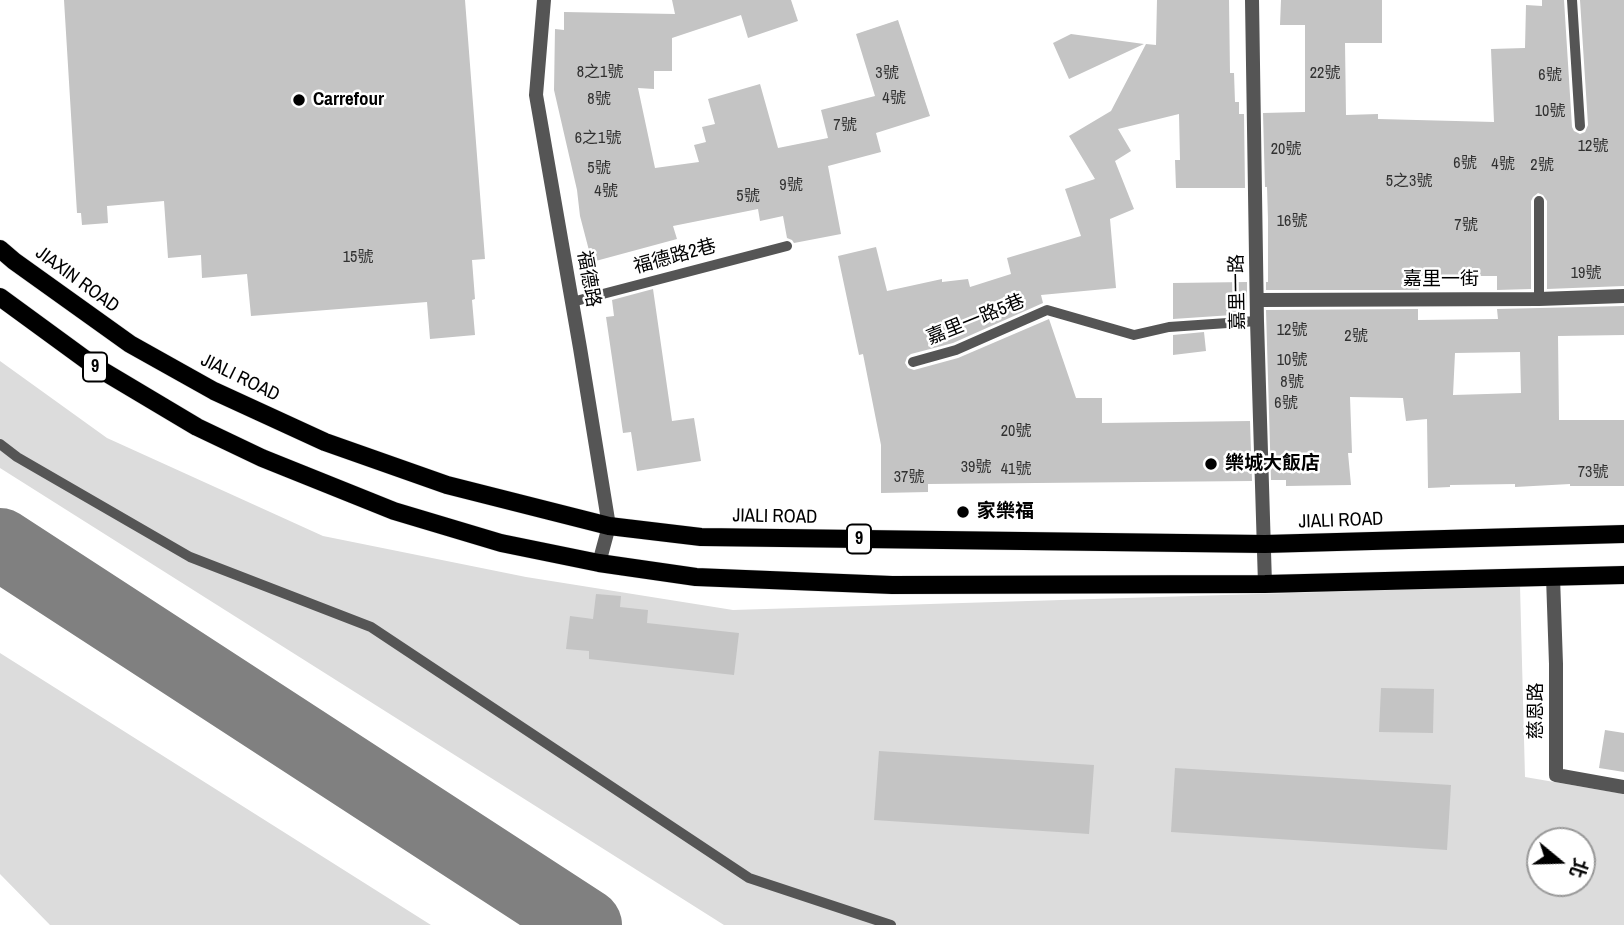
<!DOCTYPE html>
<meta charset="utf-8">
<style>
body{margin:0}
#map{position:relative;width:1624px;height:925px;overflow:hidden;background:#fff;font-family:"Archivo Narrow","Noto Sans TC",sans-serif}
canvas{display:block}
.north{position:absolute;left:1526px;top:827px;width:70px;height:70px;box-sizing:border-box;background:#fff;border:2px solid #999;border-radius:50%;rotate:109deg;font-size:19px;font-weight:700;line-height:28px;text-align:center;color:#000}
.north::after{content:'';display:block;margin:auto;width:24px;height:32px;background:#000;clip-path:polygon(50% 0,100% 100%,50% 72%,0 100%)}
</style>
<div id="map">
<canvas width="1624" height="925"></canvas>
<div class="north">北</div>
</div>
<script>
const g = document.querySelector('canvas').getContext('2d');
g.lineJoin = 'round';
function paint(path, color) { g.fillStyle = color; g.fill(path, 'evenodd'); }
const poly = rows => new Path2D(rows.map(r => 'M' + r).join(''));
function strokePath(path, color, width, dash) { g.strokeStyle = color; g.lineWidth = width; g.lineCap = dash ? 'butt' : 'round'; g.setLineDash(dash || []); g.stroke(path); }
function drawText(font, color, halo, rows, align = 'center') {
  g.font = font + ' "Archivo Narrow","Noto Sans TC",sans-serif'; g.lineWidth = 5; g.setLineDash([]); g.textBaseline = 'middle'; g.strokeStyle = halo; g.fillStyle = color; for (const [text, x, y, turn = 0] of rows) {
    g.save(); g.translate(x, y); g.rotate((+turn || 0) * Math.PI / 180); g.textAlign = isNaN(turn) ? turn : align; if (halo) g.strokeText(text, 0, 0); g.fillText(text, 0, 0); g.restore();
  }
}
paint(poly([
 [0,361,107,438,323,536,526,577,733,610,1520,586,1525,777,1624,794,1624,925,724,925,0,468],
 [1540,841,1582,841,1582,883,1540,883],
 [0,653,431,925,50,925,0,874]
]), '#dcdcdc');
strokePath(poly([
 [0,544,586,925]
]), '#808080', 72);
paint(poly([
 [64,0,465,0,485,259,472,260,475,299,472,300,475,335,430,339,427,302,251,316,247,274,202,278,201,255,168,258,164,201,107,206,108,223,82,225,81,213,77,213],
 [672,0,791,0,798,21,748,38,741,15,672,38,672,71,654,71,654,89,638,88,655,168,699,162,694,145,706,142,702,127,715,124,708,99,760,84,778,148,828,138,821,110,875,96,856,34,898,20,930,116,876,133,881,152,828,166,841,234,794,243,792,240,787,238,783,216,760,221,758,209,673,226,677,239,592,262,580,216,577,190,554,90,555,29,564,30,564,12,675,14],
 [1157,0,1229,0,1230,73,1234,73,1235,102,1239,102,1239,114,1244,114,1245,188,1176,188,1175,160,1180,160,1179,114,1118,129,1131,151,1115,161,1134,209,1110,219,1116,288,1041,295,1043,303,953,343,911,354,907,357,905,363,908,368,914,370,958,358,1049,319,1076,398,1102,398,1102,423,1250,421,1252,481,928,484,928,492,881,493,881,445,863,354,859,355,838,256,876,247,887,291,942,279,942,282,968,279,970,287,1011,274,1007,258,1081,236,1065,189,1095,179,1069,136,1111,111,1146,44,1156,45],
 [1281,0,1382,0,1382,43,1345,43,1346,115,1378,114,1378,119,1494,122,1491,49,1525,48,1526,5,1542,6,1542,0,1564,0,1572,127,1574,131,1580,134,1585,132,1588,125,1580,0,1624,0,1624,286,1547,289,1547,201,1543,195,1538,193,1533,197,1531,201,1531,289,1497,290,1497,276,1419,276,1419,290,1266,290,1266,282,1268,282,1268,219,1267,187,1265,187,1263,113,1305,112,1305,25,1280,25],
 [1071,34,1144,44,1069,79,1053,43],
 [1247,282,1247,314,1173,319,1173,283],
 [653,289,672,421,694,418,701,461,637,471,631,432,623,433,606,317,614,316,612,300],
 [1624,306,1624,335,1558,336,1559,420,1624,420,1624,486,1570,486,1570,484,1515,487,1515,484,1450,485,1450,487,1428,488,1427,419,1406,421,1403,398,1350,397,1352,453,1348,453,1351,485,1286,486,1286,480,1271,480,1266,310,1418,309,1418,320,1498,319,1497,309],
 [1520,352,1521,393,1453,395,1455,353],
 [1204,332,1206,351,1173,355,1173,335],
 [596,594,621,596,620,607,648,610,647,623,739,633,734,675,589,659,589,651,566,649,570,616,593,619],
 [1381,688,1434,689,1433,733,1379,732],
 [1605,730,1624,733,1624,772,1599,768],
 [879,751,1094,765,1089,834,874,820],
 [1175,768,1451,785,1447,850,1171,832]
]), '#c4c4c4');
const primary = poly([
 [0,249,14,261,130,344,214,391,325,442,447,485,609,526,701,537,1265,544,1624,534],
 [0,297,93,365,197,427,262,458,394,511,501,543,599,563,696,577,892,585,1265,584,1624,575]
]);
strokePath(primary, '#dbdbdb', 19);
strokePath(poly([
 [1572,0,1580,126],
 [1539,201,1539,299],
 [572,302,787,246],
 [913,362,956,350,1047,310,1134,335,1169,327,1257,321],
 [0,444,17,457,190,557,371,627,749,878,891,925]
]), '#555', 10);
strokePath(poly([
 [544,0,536,95,580,348,609,526,599,563],
 [1252,0,1257,321,1265,584],
 [1258,300,1539,299,1624,296],
 [1553,577,1556,664,1556,775,1624,787]
]), '#555', 14);
strokePath(primary, '#000', 18);
for (const [x, y, r, color] of [
 [299,100,7,"#000"],
 [1211,464,7,"#000"],
 [963,512,7,"#000"]
]) { const dot = new Path2D(); dot.arc(x, y, r, 0, 2 * Math.PI); g.fillStyle = color; g.fill(dot); strokePath(dot, '#fff', 2.5); }
drawText('16px', '#313131', null, [
 ["8之1號",600,73],
 ["3號",887,74],
 ["22號",1325,74],
 ["6號",1550,76],
 ["4號",894,99],
 ["8號",599,100],
 ["10號",1550,112],
 ["7號",845,126],
 ["6之1號",598,139],
 ["12號",1593,147],
 ["20號",1286,150],
 ["6號",1465,164],
 ["4號",1503,165],
 ["2號",1542,166],
 ["5號",599,169],
 ["5之3號",1409,182],
 ["9號",791,186],
 ["4號",606,192],
 ["5號",748,197],
 ["16號",1292,222],
 ["7號",1466,226],
 ["15號",358,258],
 ["19號",1586,274],
 ["12號",1292,331],
 ["2號",1356,337],
 ["10號",1292,361],
 ["8號",1292,383],
 ["6號",1286,404],
 ["20號",1016,432],
 ["39號",976,468],
 ["41號",1016,470],
 ["73號",1593,473],
 ["37號",909,478]
]);
for (const [x, y, w] of [
 [95,367,24],
 [859,539,24]
]) { const box = new Path2D(); box.roundRect(x - w / 2, y - 14.5, w, 29, 5); g.fillStyle = '#fff'; g.fill(box); strokePath(box, '#000', 2); }
drawText('bold 18px', '#000', null, [
 ["9",95,367],
 ["9",859,539]
]);
drawText('bold 19px', '#000', '#fff', [
 ["Carrefour",313,100],
 ["樂城大飯店",1225,464],
 ["家樂福",977,512]
], 'left');
drawText('19px', '#000', '#fff', [
 ["福德路2巷",675,257,-15],
 ["福德路",588,279,80],
 ["JIAXIN ROAD",77,280,36],
 ["嘉里一街",1441,280],
 ["嘉里一路",1238,292,-91],
 ["嘉里一路5巷",976,320,-22],
 ["JIALI ROAD",240,378,26],
 ["JIALI ROAD",775,517,1],
 ["JIALI ROAD",1341,521,-2],
 ["慈恩路",1537,711,-90]
]);
</script>
